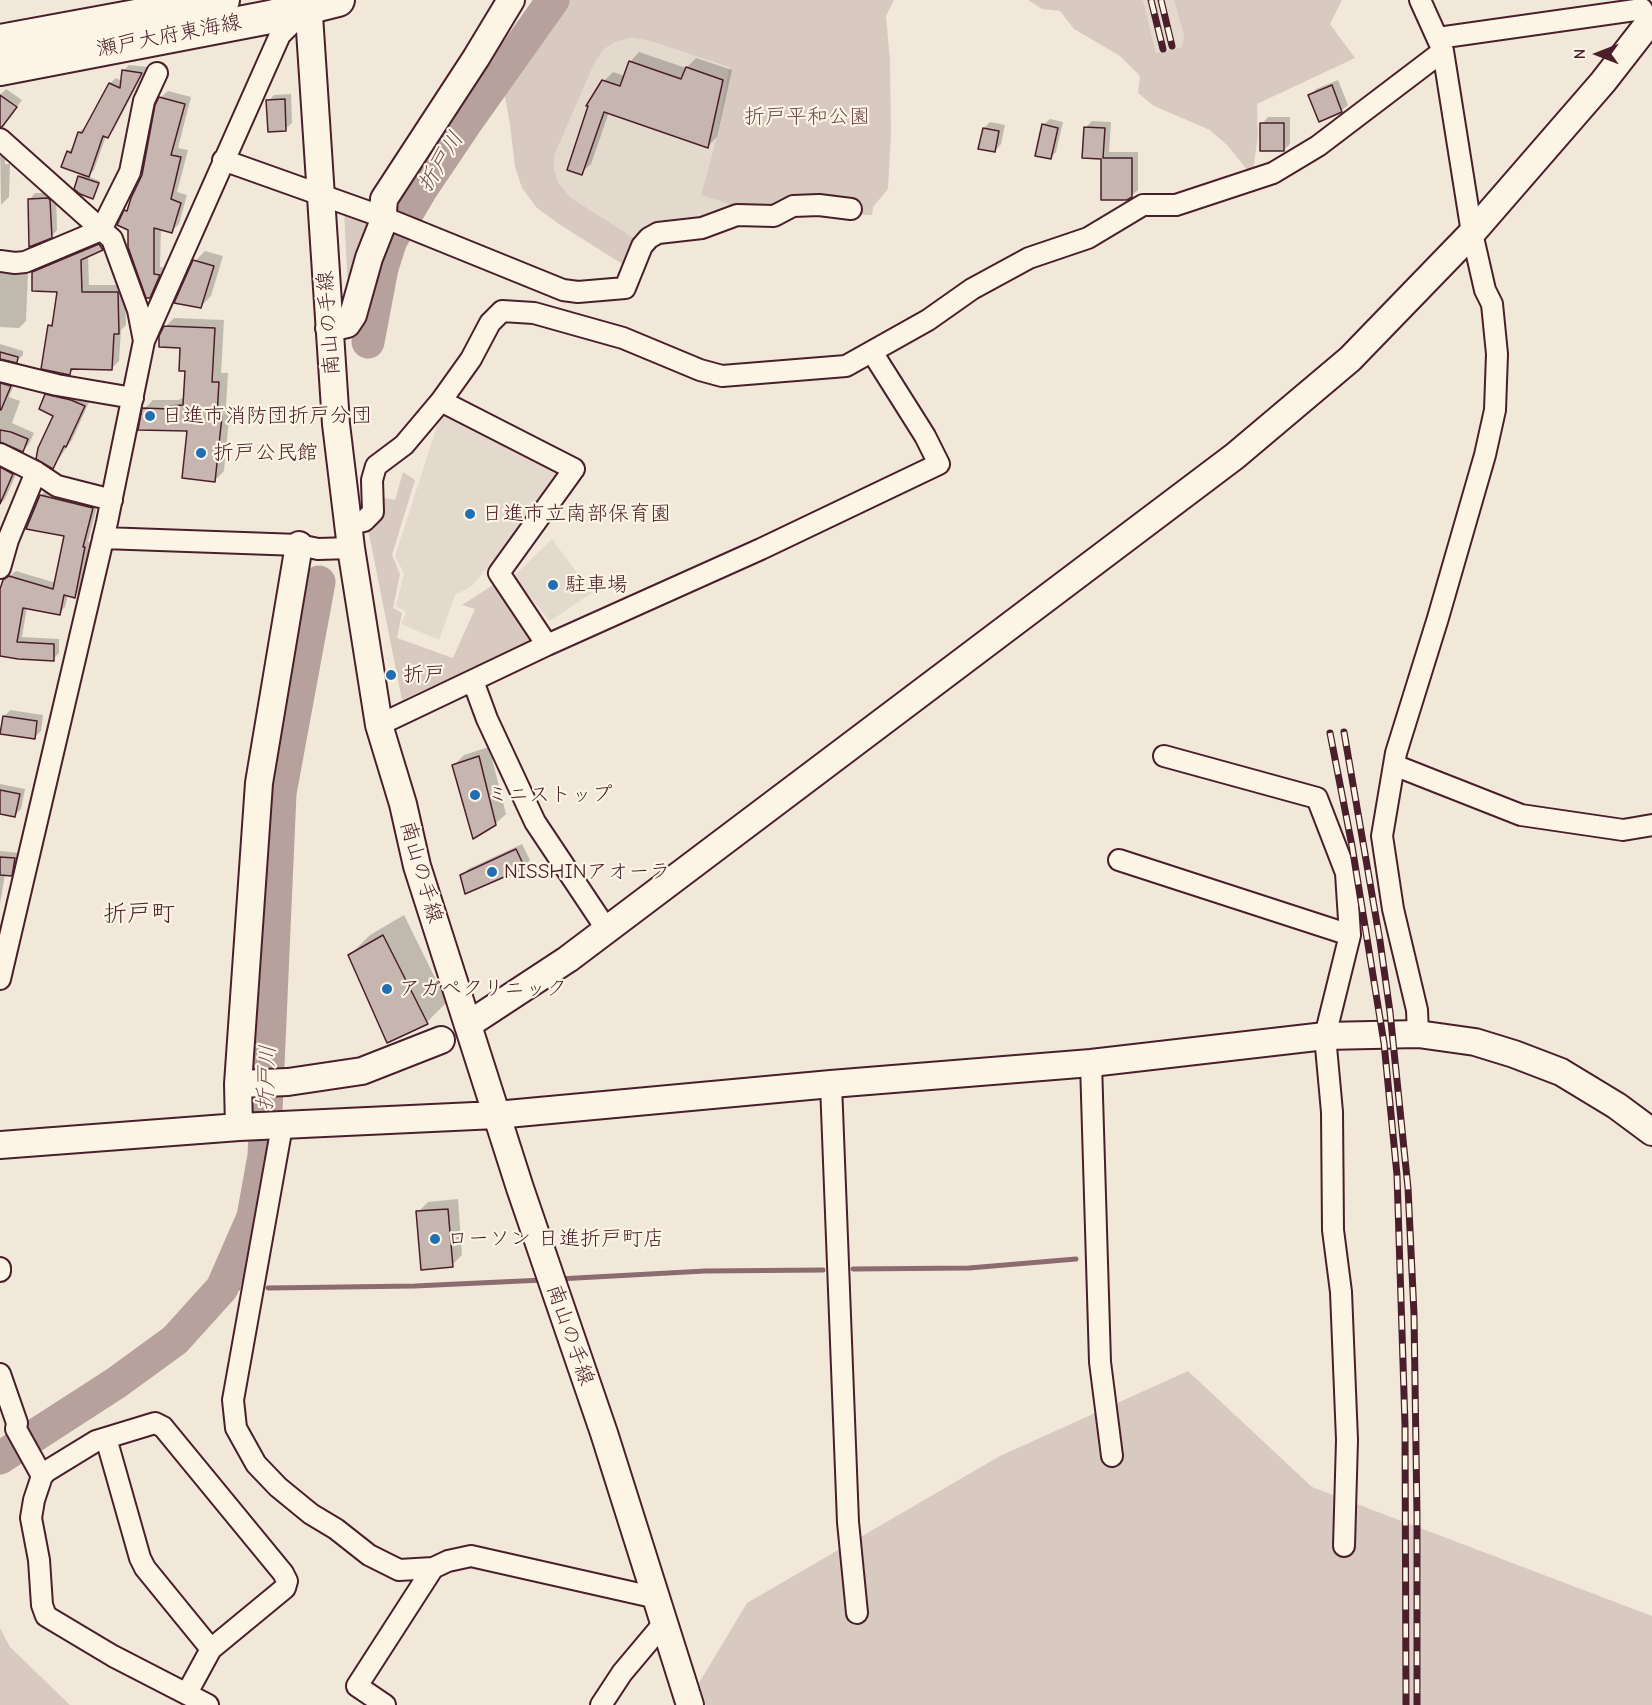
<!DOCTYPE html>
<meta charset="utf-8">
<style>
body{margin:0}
#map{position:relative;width:1652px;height:1705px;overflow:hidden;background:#f1e8da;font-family:"Comic Neue",sans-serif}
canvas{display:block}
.north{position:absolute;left:1568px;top:24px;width:60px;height:60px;-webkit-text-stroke:4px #fcf5e5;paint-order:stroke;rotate:270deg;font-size:16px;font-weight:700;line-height:24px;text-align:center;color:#4a1f2b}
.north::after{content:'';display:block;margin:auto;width:21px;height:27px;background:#4a1f2b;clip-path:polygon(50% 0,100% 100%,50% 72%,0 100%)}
</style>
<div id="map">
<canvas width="1652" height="1705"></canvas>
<div class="north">N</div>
</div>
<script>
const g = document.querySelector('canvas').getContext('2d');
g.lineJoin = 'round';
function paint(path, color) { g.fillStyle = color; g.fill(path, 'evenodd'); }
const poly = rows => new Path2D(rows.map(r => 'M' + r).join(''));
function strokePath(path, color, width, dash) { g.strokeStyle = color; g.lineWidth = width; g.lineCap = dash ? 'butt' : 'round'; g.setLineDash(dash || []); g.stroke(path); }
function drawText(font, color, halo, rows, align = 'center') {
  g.font = font + ' "Comic Neue","Klee One",sans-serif'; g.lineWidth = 4.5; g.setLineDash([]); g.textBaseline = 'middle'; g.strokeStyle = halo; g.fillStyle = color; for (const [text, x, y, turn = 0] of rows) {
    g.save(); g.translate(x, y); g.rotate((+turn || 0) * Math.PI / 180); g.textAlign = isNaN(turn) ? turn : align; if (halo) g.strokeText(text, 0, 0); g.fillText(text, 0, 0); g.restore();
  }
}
paint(poly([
 [1143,0,1174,0,1184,36,1182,47,1156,53],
 [630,38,647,40,729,67,716,140,701,195,730,204,728,209,637,240,570,197,558,182,554,170,554,156,594,64,604,49,616,42],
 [441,414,565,474,472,586,455,595,439,640,401,624,406,612,396,606,404,573,395,556],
 [552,539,592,593,550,621,513,577]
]), '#e4d9cd');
paint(poly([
 [561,0,894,0,886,16,890,60,891,135,888,189,873,207,872,215,728,209,729,204,701,195,716,140,729,67,647,40,630,38,616,42,604,49,594,64,554,156,554,170,558,182,570,197,637,240,627,267,559,224,537,208,522,188,515,167,510,124,504,92,498,87],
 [1028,0,1143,0,1156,53,1182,47,1184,36,1174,0,1342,0,1330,24,1355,58,1257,104,1258,136,1252,176,1228,146,1210,130,1154,106,1138,93,1140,76,1120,56,1074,29,1060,11,1042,9],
 [516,24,524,30,507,54,499,48],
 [486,71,493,75,476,98,470,94],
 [344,210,378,221,349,310],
 [403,472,415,480,392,555,400,574,393,608,402,613,397,638,453,658,475,609,462,605,493,585,507,595,532,640,402,700,368,529,380,497,395,500],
 [1188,1371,1312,1487,1652,1616,1652,1705,706,1705,699,1683,747,1603,1000,1456],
 [0,1628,10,1647,70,1705,0,1705]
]), '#d8cac0');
paint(poly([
 [639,52,686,68,696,58,732,70,717,137,707,147,609,112,591,164,581,173,604,81,613,72,625,76,630,62],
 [129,65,147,67,113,131,106,136,94,170,87,176,100,181,93,197,79,177,83,173,68,152,74,146,79,132,85,127,87,127,110,83,116,78,122,81,123,71],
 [1338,80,1348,105,1341,111,1310,95,1316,89],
 [6,89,22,100,8,119,0,126,0,95],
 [168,91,191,97,178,148,188,150,177,192,187,195,179,224,171,231,161,228,160,267,166,268,157,289,149,297,126,211,130,207,143,175,160,98],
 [291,94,292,123,285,129,268,101,274,95],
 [1268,117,1290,117,1290,144,1284,150,1262,124],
 [1050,119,1063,122,1056,152,1050,158,1043,125],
 [1092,121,1111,122,1109,152,1138,152,1138,190,1131,196,1103,199,1103,157,1086,127],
 [990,122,1005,125,1001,144,995,151,984,128],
 [0,142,5,146,5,164,10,164,9,197,1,205],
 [35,193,56,193,57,230,51,237,29,200],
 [107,237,110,242,103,249,88,255,89,285,125,285,126,325,121,330,119,361,111,369,76,367,70,373,49,326,54,321,59,290,34,273,42,265],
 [205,251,223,256,211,296,201,306,195,261],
 [0,264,3,265,0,273,28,273,26,321,19,328,0,327],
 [174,318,224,320,221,373,228,373,226,407,230,407,224,471,215,480,189,430,144,409,153,400,178,400,185,397,186,370,182,347,165,327],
 [0,344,23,351,23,355,17,361,0,359],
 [0,375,16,380,9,397,20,401,12,423,34,433,29,444,23,450,0,442],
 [53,389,90,400,72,440,53,467,55,415,47,395],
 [0,458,19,468,5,499,0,504],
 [47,490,98,502,88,542,90,542,80,591,74,596,68,595,65,607,59,613,27,607,22,637,59,639,59,653,53,659,0,654,0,594,4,580,16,571,56,583,66,535,41,495],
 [10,710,43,715,41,731,34,738,4,717],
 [489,747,506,814,495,824,454,765,464,755],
 [0,784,25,789,21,809,15,815,0,812],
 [522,844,530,860,524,867,462,876,468,869],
 [0,851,20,853,17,868,11,874,5,874,0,904],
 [404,915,447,1002,427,1022,350,955,370,935],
 [458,1199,462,1255,452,1265,418,1212,428,1202]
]), '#0003');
strokePath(poly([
 [853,1269,969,1268,1076,1259],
 [558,1279,705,1271,823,1270],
 [222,1288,238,1288],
 [268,1288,415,1286,543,1280]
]), '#8b6d6f', 5);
strokePath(poly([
 [368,342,382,268,391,240,422,188,465,124,553,0],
 [0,1458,116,1383,175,1340,222,1288,253,1217,264,1156,280,793,319,582]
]), '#b6a19c', 33);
const building = poly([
 [629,61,681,79,686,67,723,80,708,148,604,112,582,175,567,170,588,106,586,106,602,80,620,86,629,61],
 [122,70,142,73,108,138,103,136,89,177,61,167,67,151,71,153,78,132,82,133,109,83,120,88,122,70],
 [1332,85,1342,112,1319,122,1308,95,1332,85],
 [0,95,17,107,2,127,0,127,0,95],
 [159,97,185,104,171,155,181,157,171,199,181,203,172,233,154,228,154,274,160,275,150,298,146,298,128,247,128,230,117,225,124,210,127,211,131,198,142,175,155,105,159,97],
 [285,99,286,131,268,132,266,100,285,99],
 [1260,123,1284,123,1284,151,1260,151,1260,123],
 [1042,124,1058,128,1051,159,1035,156,1042,124],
 [1084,127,1105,128,1103,158,1132,158,1132,197,1127,200,1101,200,1101,159,1082,158,1084,127],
 [983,128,999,131,995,152,978,149,983,128],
 [78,176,99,183,93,199,80,194,74,189,78,176],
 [48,198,50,200,52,238,29,247,28,199,48,198],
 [99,244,103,250,81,260,82,292,118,292,119,334,114,334,112,370,71,369,70,375,41,369,48,325,52,326,57,292,32,291,32,272,99,244],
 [193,260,214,266,201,308,174,303,193,260],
 [164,326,215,328,212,382,219,382,217,416,222,416,215,482,182,478,187,431,138,430,142,408,170,409,170,406,183,405,185,371,179,371,180,348,159,347,159,336,164,326],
 [0,352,18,357,17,363,0,359,0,352],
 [0,383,11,386,1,410,0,410,0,383],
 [45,394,71,400,85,406,66,447,64,446,53,469,36,459,38,448,53,416,39,409,45,394],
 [0,430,11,432,28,439,23,452,0,442,0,430],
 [0,467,13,474,0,504,0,467],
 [40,495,93,508,83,547,85,547,75,598,64,595,60,615,23,608,17,642,54,644,54,661,18,659,0,656,0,589,3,580,9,576,53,589,64,536,26,529,40,495],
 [3,716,37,721,35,739,0,734,3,716],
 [479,756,496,825,473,839,452,765,479,756],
 [0,790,20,794,15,817,0,814,0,790],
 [516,849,525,868,465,894,460,875,516,849],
 [0,857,15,858,12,876,0,875,0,857],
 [383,935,428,1024,387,1043,348,955,383,935],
 [448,1209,453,1267,421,1270,416,1211,448,1209]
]);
paint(building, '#c7b6af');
strokePath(building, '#4a1f2b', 1.5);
const minor = poly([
 [1438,38,1642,9,1648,24],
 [0,139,112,239,138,310,144,341],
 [223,160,383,217,563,290,578,292,625,288,642,246,649,238,658,233,702,228,737,215,774,216,793,206,819,205,851,209],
 [0,261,15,263,25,262,101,230,130,172,144,101,157,73],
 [0,371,57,385,133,398],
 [441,401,574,469,499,573,547,645],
 [0,454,36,472,57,486,112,500],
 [349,524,364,521,373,512,372,480,376,466,404,445,441,401,471,359,490,323,502,311,534,313,623,338,700,370,722,376,846,366,928,320,972,289,1029,258,1088,238,1143,205,1176,205,1273,173,1318,146,1443,51],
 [103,538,299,545,318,549,351,548],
 [0,568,8,540,36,472],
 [473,681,487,719,535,822,607,930],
 [379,725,547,645,761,549,939,464,925,436,872,352],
 [1164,756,1317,798,1346,873,1350,935,1325,1036,1332,1112,1333,1230,1341,1292,1347,1440,1344,1546],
 [1394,765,1521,815,1623,830,1652,825],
 [1119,860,1350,935],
 [0,979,107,522,144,341,280,35,304,11],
 [1418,1034,1417,1010,1393,909,1382,836,1396,753,1438,618,1485,455,1495,410,1497,354,1492,304,1485,290,1472,233,1443,51,1420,0],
 [1091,1063,1100,1362,1112,1456],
 [831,1084,848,1522,857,1613],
 [282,1126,233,1400,236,1428,256,1464,278,1487,311,1514,336,1529,369,1555,399,1570,433,1568,448,1561,471,1556,657,1598],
 [0,1268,0,1271],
 [0,1374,17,1423,16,1429,42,1476,34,1500,31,1518,39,1560,42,1605,46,1616,113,1656,208,1705],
 [106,1438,140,1558,145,1568,211,1649],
 [42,1476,47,1471,96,1441,155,1423,163,1427,283,1573,287,1581,285,1588,211,1649,187,1693],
 [385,1705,357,1686,433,1568],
 [601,1705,622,1673,664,1623]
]);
const tertiary = poly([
 [308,0,336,424,351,548,379,725,403,804,417,866,520,1188,604,1433,690,1705],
 [329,328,347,324,353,315,369,258,382,225,384,199,476,58,511,0],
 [469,1024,568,959,1235,456,1350,359,1472,233,1603,82,1652,19],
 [238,1084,288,1082,362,1071,441,1040],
 [239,1127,238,1084,259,783,299,545],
 [0,1145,239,1127,496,1115,831,1084,1091,1063,1325,1036,1418,1034,1475,1042,1514,1054,1561,1072,1617,1106,1652,1132]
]);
const primary = poly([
 [0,41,223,0],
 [0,69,270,17,338,0]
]);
strokePath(minor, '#4a1f2b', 24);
strokePath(tertiary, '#4a1f2b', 30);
strokePath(primary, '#4a1f2b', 36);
strokePath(minor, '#fcf5e5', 20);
strokePath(tertiary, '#fcf5e5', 26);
strokePath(primary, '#fcf5e5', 32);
const rail = poly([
 [1151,0,1163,49],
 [1161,0,1172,46],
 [1344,732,1380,941,1390,1012,1408,1188,1414,1314,1417,1516,1417,1705],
 [1330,733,1352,846,1384,1043,1397,1175,1405,1425,1406,1705]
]);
strokePath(rail, '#4a1f2b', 7);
strokePath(rail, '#fcf5e5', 4.5, [14]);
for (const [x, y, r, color] of [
 [150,416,6,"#1f6fb2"],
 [201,453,6,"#1f6fb2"],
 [470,514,6,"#1f6fb2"],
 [553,585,6,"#1f6fb2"],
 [391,675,6,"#1f6fb2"],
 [475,795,6,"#1f6fb2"],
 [492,872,6,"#1f6fb2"],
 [387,989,6,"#1f6fb2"],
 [435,1239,6,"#1f6fb2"]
]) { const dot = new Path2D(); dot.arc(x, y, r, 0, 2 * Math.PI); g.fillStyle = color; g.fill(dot); strokePath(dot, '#fcf5e5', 2); }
drawText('21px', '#4a1f2b', '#fcf5e5', [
 ["瀬戸大府東海線",169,36,-11],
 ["南山の手線",329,323,-94],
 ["南山の手線",421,872,74],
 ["南山の手線",570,1335,71]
]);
drawText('21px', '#6e4a50', '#fcf5e5', [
 ["折戸平和公園",807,117]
]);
drawText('21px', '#4a1f2b', '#fcf5e5', [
 ["日進市消防団折戸分団",162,416],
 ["折戸公民館",213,453],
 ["日進市立南部保育園",482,514],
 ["駐車場",565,585],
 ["折戸",403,675],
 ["ミニストップ",487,795],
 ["NISSHINアオーラ",504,872],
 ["アガぺクリニック",399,989],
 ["ローソン 日進折戸町店",447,1239]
], 'left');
drawText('italic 22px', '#704c53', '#fcf5e5', [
 ["折戸川",441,162,-58],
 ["折戸川",267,1078,-87]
]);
drawText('24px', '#4a1f2b', '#fcf5e5', [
 ["折戸町",139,914]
]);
</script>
